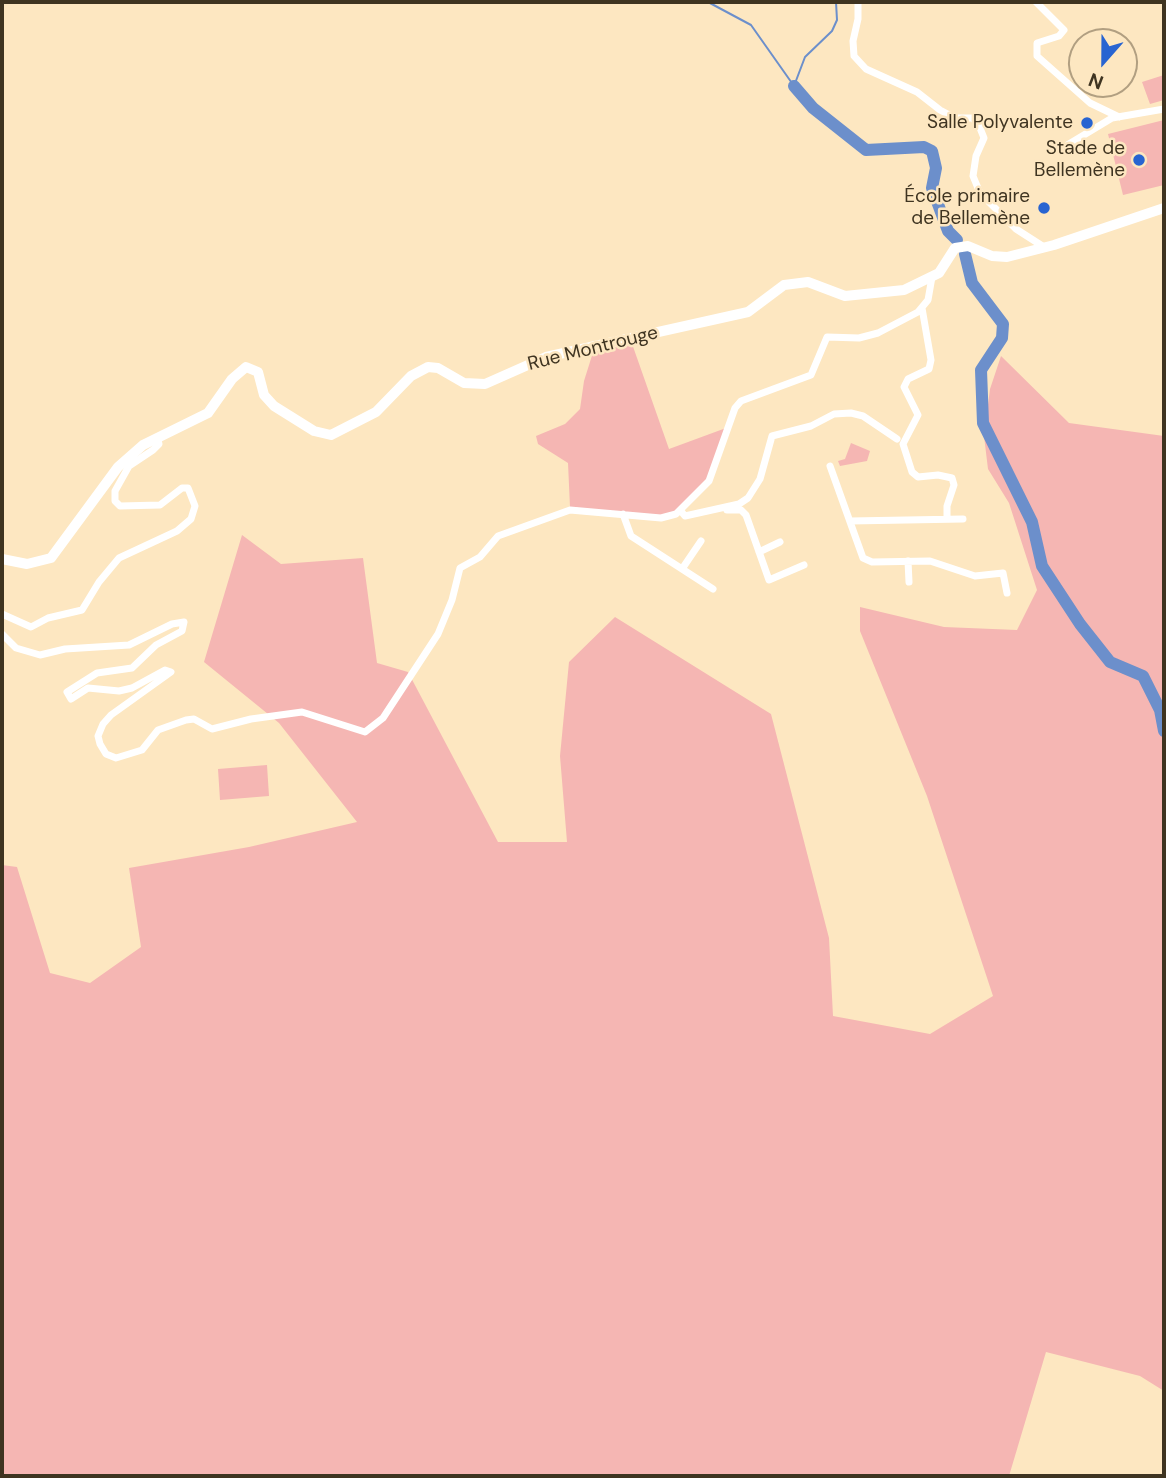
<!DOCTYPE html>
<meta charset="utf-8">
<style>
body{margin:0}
#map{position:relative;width:1166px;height:1478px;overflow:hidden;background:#fde7c1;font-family:"DM Sans",sans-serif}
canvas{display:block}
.frame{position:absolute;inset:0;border:4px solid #3f3421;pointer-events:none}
.north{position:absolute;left:1068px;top:28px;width:70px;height:70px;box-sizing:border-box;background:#fde7c1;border:2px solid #b19f81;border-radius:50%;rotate:201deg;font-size:19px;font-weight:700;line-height:28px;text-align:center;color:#3f3421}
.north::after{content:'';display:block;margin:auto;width:24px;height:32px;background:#2864d1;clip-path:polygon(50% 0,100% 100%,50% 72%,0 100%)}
</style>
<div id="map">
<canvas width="1166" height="1478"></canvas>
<div class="frame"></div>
<div class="north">N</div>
</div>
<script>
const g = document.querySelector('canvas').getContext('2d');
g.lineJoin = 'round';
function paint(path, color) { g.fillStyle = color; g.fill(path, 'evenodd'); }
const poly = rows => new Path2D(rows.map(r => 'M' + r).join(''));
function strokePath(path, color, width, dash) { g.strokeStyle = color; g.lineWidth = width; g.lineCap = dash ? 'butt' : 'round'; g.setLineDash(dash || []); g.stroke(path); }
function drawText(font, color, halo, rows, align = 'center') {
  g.font = font + ' "DM Sans",sans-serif'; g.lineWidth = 5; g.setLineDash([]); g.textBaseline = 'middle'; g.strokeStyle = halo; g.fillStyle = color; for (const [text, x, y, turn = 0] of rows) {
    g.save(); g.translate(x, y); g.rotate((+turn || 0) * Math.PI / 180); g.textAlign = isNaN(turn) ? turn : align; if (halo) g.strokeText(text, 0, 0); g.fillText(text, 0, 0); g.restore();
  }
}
paint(poly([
 [1164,75,1164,100,1150,104,1142,82],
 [1164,120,1164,185,1123,195,1108,134],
 [630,338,669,449,726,428,716,469,670,517,570,507,568,463,538,444,536,436,565,424,580,409,584,381,595,346],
 [1001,356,1069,423,1164,436,1164,1391,1140,1376,1046,1352,1009,1476,2,1476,2,865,17,867,50,973,90,983,141,947,129,868,249,847,357,822,279,723,204,662,242,535,281,564,363,558,377,663,408,672,498,842,567,842,560,756,569,662,615,617,771,714,829,938,833,1016,930,1034,993,996,927,796,860,631,860,607,944,627,1017,630,1037,590,1009,503,988,469,984,436,990,389],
 [851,443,870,451,867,461,840,466,838,461,845,459],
 [267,765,269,796,220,800,218,769]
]), '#f5b6b3');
strokePath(poly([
 [708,2,751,25,794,86],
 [794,86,805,57,832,31,837,20,836,2]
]), '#6c8fcb', 2);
strokePath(poly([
 [794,86,813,108,866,150,924,147,932,151,936,168,932,188,948,231,957,240],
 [965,254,972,283,1003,324,1002,338,981,370,983,423,1032,522,1042,566,1080,624,1110,662,1143,676,1160,710,1164,731]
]), '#6c8fcb', 12);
strokePath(poly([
 [858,2,858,19,853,41,854,56,866,69,917,92,940,110,955,118,972,118,978,123,984,138,976,156,973,176,980,193,1016,229,1044,247],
 [1036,2,1064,30,1059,36,1037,43,1037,56,1090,103,1119,117],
 [1059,150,1112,118,1164,109],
 [922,308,931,360,929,369,908,379,904,387,918,415,903,444,912,472,918,477,938,475,952,478,954,485,947,506,947,519],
 [830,466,863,558,872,562,930,561,975,576,1003,573,1007,593],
 [680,510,685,516,739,504,748,498,760,479,772,436,811,426,834,414,851,413,863,416,897,439],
 [727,510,741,510,746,515,769,580,804,565],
 [623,514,631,536,713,589],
 [850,521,963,519],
 [759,552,780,542],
 [908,561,909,582],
 [682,569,701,541],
 [2,614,31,627,48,618,82,610,99,582,119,558,177,531,191,519,195,506,188,488,182,488,160,505,120,506,115,501,115,491,129,466,153,450,159,444,158,440],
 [2,634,16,648,40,655,65,649,129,645,172,624,184,622,182,631,156,645,132,668,97,673,67,692,71,699,88,688,119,691,132,688,165,670,171,672,111,715,103,724,98,736,100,744,106,754,116,758,142,750,158,730,186,720,194,719,212,729,251,719,302,712,365,732,383,718,438,634,452,600,460,568,480,557,498,536,570,510,661,518,676,514,709,481,735,408,741,401,811,375,827,337,859,338,878,333,918,312,928,300,932,277]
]), '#fff', 7);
strokePath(poly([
 [2,559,27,564,51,558,118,467,143,445,208,413,232,379,246,367,258,372,264,395,274,406,314,431,331,435,376,412,411,376,428,367,438,368,464,383,485,384,546,357,748,312,784,285,808,282,845,296,904,290,939,273,955,248,968,246,992,256,1007,257,1054,245,1164,208]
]), '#fff', 10);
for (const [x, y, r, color] of [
 [1087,123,7,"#2864d1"],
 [1139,160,7,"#2864d1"],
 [1044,208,7,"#2864d1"]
]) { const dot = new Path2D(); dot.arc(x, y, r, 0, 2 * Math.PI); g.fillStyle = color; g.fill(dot); strokePath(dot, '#fde7c1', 2.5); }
drawText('19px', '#3f3421', '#fde7c1', [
 ["Salle Polyvalente",1073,123],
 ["Stade de",1125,149],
 ["Bellemène",1125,171],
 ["École primaire",1030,197],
 ["de Bellemène",1030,219]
], 'right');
drawText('19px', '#3f3421', '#fde7c1', [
 ["Rue Montrouge",593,349,-14]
]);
</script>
